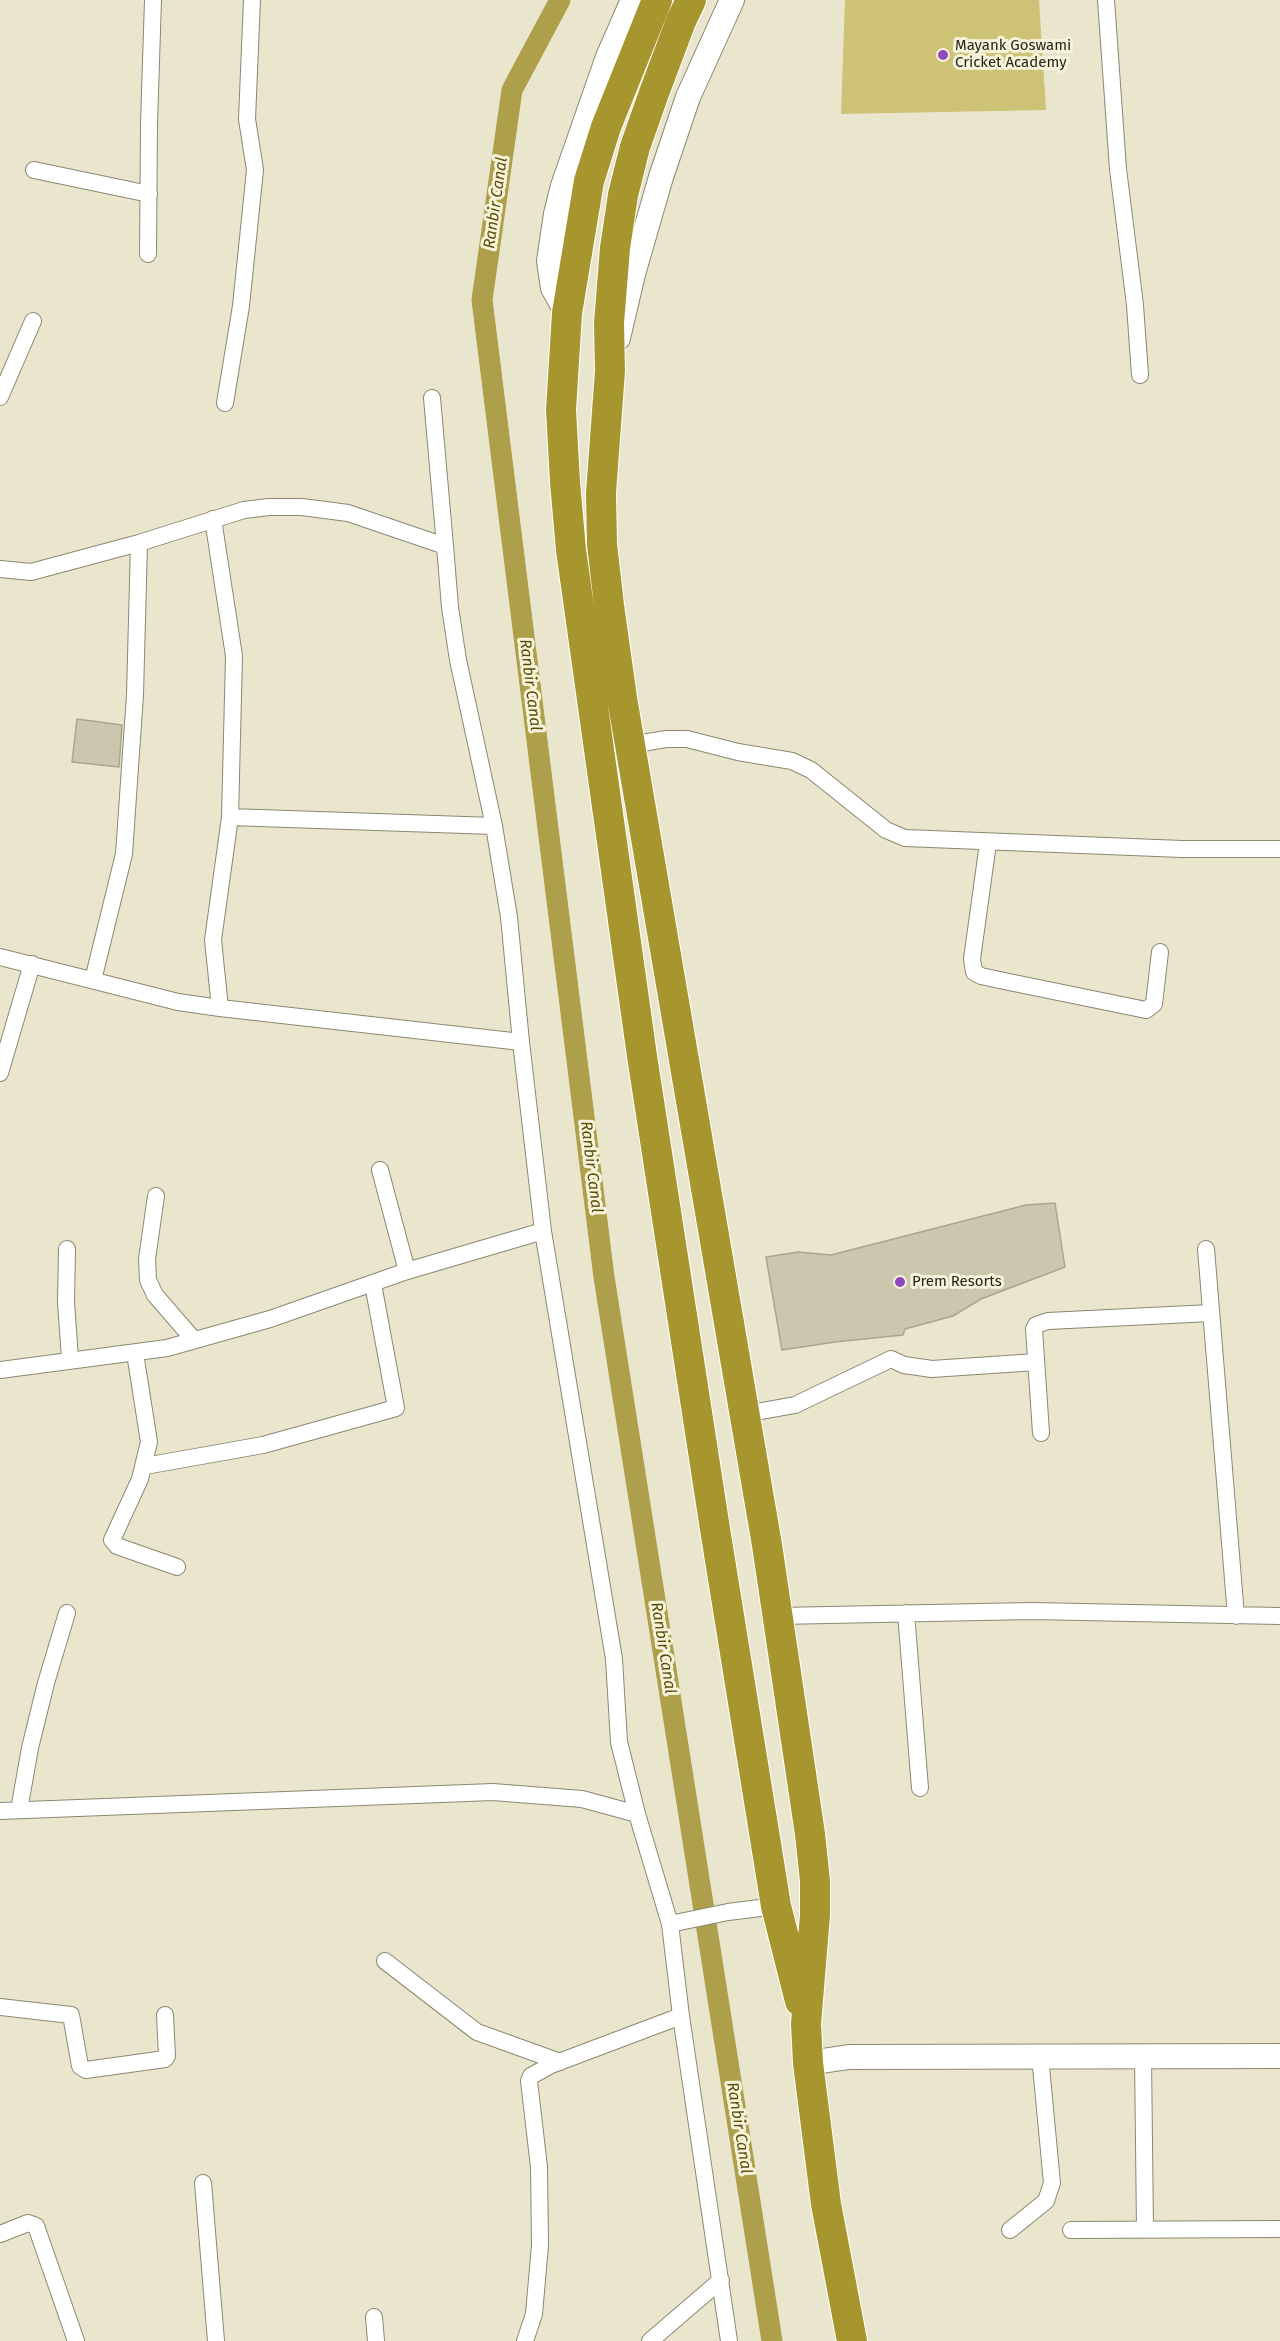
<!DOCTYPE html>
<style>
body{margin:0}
canvas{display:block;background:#eae6ce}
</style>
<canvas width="1280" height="2341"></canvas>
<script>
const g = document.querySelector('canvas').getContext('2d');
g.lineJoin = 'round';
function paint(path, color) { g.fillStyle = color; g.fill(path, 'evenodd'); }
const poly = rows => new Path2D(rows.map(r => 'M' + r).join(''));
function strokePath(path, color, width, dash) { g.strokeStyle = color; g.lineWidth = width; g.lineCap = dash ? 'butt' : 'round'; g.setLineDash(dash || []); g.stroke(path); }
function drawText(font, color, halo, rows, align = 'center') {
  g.font = font + ' "Fira Sans",sans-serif'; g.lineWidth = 6; g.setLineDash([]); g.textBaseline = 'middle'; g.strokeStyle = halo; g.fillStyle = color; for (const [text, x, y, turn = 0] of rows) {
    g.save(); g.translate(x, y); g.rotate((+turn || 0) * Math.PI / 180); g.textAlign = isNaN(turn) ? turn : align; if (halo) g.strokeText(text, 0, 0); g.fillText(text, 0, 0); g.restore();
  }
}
paint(poly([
 [845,0,1039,0,1046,110,841,114]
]), '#cec277');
strokePath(poly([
 [560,0,512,90,482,300,604,1277,772,2341]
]), '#aea04b', 21);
const building = poly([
 [77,719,122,725,119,767,72,762,77,719],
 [1055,1203,1065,1267,981,1299,953,1316,905,1329,903,1335,835,1342,782,1350,766,1257,798,1252,831,1255,1026,1205,1055,1203]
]);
paint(building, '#cbc7af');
strokePath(building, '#a9a68e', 1.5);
const street = poly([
 [1106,0,1118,169,1135,305,1140,375],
 [34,170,149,194],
 [148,254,149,124,153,0],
 [0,397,33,321],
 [432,398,445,546],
 [225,403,241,306,255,170,247,119,252,0],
 [213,519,234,656,230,817],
 [0,569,31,572,139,543,244,510,269,507,302,507,348,513,445,546,450,607,458,660,494,826,509,917,521,1042,543,1231,614,1659,619,1742,637,1814,670,1924,681,2016,729,2341],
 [630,745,666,739,687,739,738,752,792,761,811,770,886,830,905,838,1182,849,1280,849],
 [988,843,972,959,974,972,981,976,1009,982,1146,1010,1154,1004,1160,952],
 [0,957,178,1002,220,1008,521,1042],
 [93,980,124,854,135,695,139,543],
 [220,1008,213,940,230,817,494,826],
 [0,1073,32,964],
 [380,1170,407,1271],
 [156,1196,147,1259,148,1280,155,1295,194,1340],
 [67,1249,66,1302,70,1359],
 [1206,1249,1236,1616],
 [135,1353,149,1442,140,1479,112,1540,117,1546,177,1567],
 [0,1370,167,1348,270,1319,407,1271,543,1231],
 [745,1414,795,1405,891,1359,904,1365,932,1369,1036,1362],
 [1041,1433,1034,1329,1036,1325,1048,1321,1211,1313],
 [145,1466,263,1445,396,1408,373,1284],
 [906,1613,920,1788],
 [778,1616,1032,1611,1280,1616],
 [19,1810,30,1748,46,1683,67,1613],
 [0,1811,493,1792,582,1799,637,1814],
 [670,1924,728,1912,776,1906],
 [385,1961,477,2032,560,2062],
 [0,2007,71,2015,80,2066,86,2070,165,2059,167,2056,165,2015],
 [1143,2056,1145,2229],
 [203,2183,216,2341],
 [1010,2230,1046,2201,1052,2183,1040,2056],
 [1071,2230,1280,2229],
 [0,2234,28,2223,36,2226,76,2341],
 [374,2317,376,2341],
 [525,2341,534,2314,540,2245,539,2167,529,2081,531,2076,551,2065,681,2016],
 [650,2341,721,2280]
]);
const secondary = poly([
 [567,313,553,288,549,261,556,214,563,186,608,57,633,0],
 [618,338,633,274,661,177,688,97,732,0],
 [808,2063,849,2057,1280,2056]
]);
const highway = poly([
 [657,0,606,127,589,181,567,313,561,410,565,482,571,550,642,1056,715,1529,776,1906,800,2001],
 [691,0,681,21,654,93,635,147,623,195,615,248,609,323,610,371,601,493,602,544,609,605,622,698,767,1545,810,1834,815,1881,815,1915,806,2024,808,2063,826,2204,852,2341]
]);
strokePath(street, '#8b8871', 18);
strokePath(secondary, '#8b8871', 26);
strokePath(highway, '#fff', 32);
strokePath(street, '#fff', 16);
strokePath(secondary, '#fff', 24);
strokePath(highway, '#a7962d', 30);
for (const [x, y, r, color] of [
 [943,55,6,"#9049bd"],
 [900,1282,6,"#9049bd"]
]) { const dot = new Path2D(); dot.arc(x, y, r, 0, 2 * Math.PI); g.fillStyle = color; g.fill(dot); strokePath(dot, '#f7f3db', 2); }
drawText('15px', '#26251c', '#f7f3db', [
 ["Mayank Goswami",955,46],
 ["Cricket Academy",955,63],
 ["Prem Resorts",912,1282]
], 'left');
drawText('italic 16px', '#564c06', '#f7f3db', [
 ["Ranbir Canal",496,203,-82],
 ["Ranbir Canal",530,685,83],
 ["Ranbir Canal",591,1167,83],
 ["Ranbir Canal",663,1648,81],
 ["Ranbir Canal",739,2128,81]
]);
</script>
